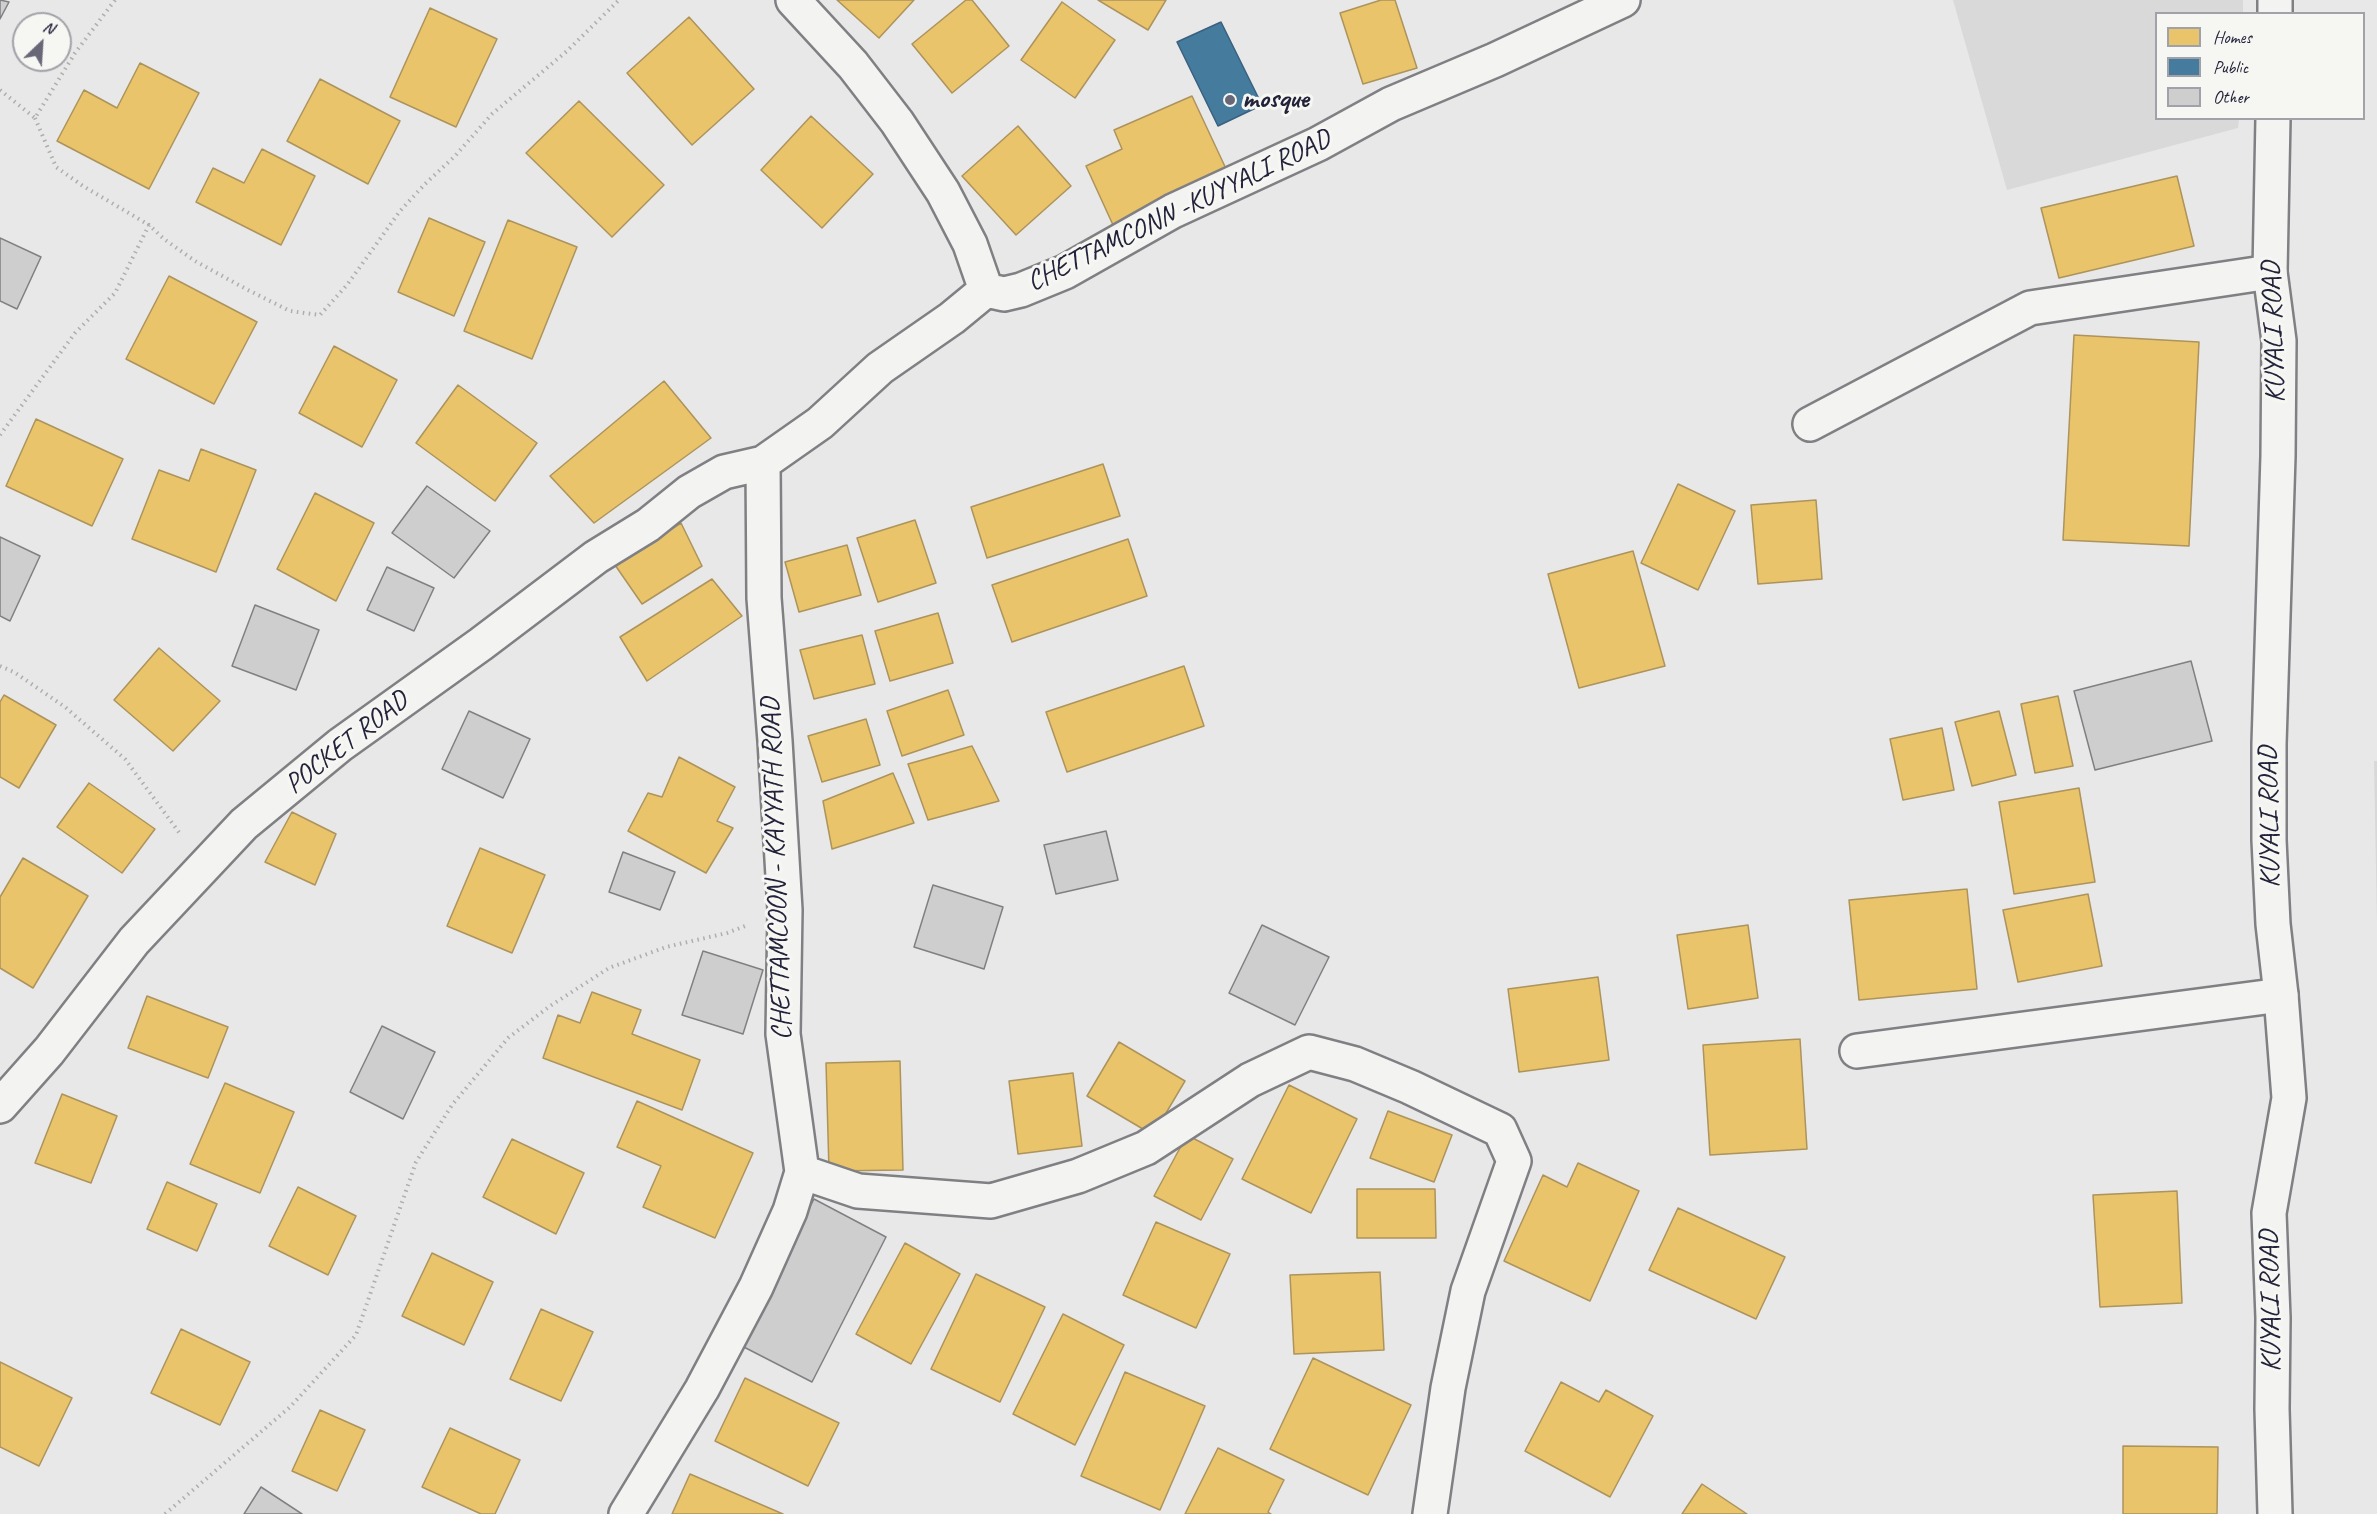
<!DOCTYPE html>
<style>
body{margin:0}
#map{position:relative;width:2377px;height:1514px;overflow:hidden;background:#e8e8e8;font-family:Caveat,sans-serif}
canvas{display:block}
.legend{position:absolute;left:2155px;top:12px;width:210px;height:108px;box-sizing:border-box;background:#f6f6f2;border:2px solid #a1a1a9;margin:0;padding:8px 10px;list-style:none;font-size:18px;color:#22223b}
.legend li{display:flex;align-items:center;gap:12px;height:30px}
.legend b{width:30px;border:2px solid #a1a1a9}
.north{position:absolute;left:12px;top:12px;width:60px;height:60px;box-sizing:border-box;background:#f6f6f2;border:2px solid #a1a1a9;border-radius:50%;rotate:25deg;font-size:16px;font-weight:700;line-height:24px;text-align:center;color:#22223b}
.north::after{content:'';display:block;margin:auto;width:21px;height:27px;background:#676778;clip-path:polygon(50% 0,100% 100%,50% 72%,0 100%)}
</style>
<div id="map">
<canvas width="2377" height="1514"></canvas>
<ul class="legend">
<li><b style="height:16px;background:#e9c46a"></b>Homes</li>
<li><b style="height:16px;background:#457b9d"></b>Public</li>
<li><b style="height:16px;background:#cececf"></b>Other</li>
</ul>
<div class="north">N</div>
</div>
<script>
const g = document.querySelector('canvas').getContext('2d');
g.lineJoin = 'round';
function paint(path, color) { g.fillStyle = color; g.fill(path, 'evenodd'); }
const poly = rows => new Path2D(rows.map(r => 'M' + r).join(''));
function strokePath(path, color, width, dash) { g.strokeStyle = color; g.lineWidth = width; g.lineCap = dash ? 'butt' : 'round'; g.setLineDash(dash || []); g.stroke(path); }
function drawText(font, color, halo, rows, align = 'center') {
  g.font = font + ' Caveat,sans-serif'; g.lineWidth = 6; g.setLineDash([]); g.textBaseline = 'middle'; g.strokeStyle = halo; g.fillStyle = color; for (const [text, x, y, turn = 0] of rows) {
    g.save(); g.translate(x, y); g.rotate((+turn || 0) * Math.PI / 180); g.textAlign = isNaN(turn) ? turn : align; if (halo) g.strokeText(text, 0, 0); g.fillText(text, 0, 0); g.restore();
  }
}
paint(poly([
 [2374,761,2377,761,2377,924]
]), '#d8d8d9');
paint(poly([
 [1953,0,2243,0,2243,13,2156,14,2156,118,2239,119,2238,128,2007,190]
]), '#d9d9da');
const homes = poly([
 [837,0,914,0,879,38,837,0],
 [966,0,972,0,1009,46,952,93,912,44,966,0],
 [1098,0,1166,0,1148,30,1098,0],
 [1381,0,1395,0,1417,68,1363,84,1340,13,1381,0],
 [1062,2,1115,40,1075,98,1021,60,1062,2],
 [430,8,497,39,456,127,390,97,430,8],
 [689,17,754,89,692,145,627,73,689,17],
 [140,63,199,93,149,189,57,141,84,90,117,108,140,63],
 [320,79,400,121,368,184,287,141,320,79],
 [1192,96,1228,173,1113,225,1086,166,1122,149,1114,130,1192,96],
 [579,101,664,185,612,237,526,153,579,101],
 [811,116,873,174,822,228,761,170,811,116],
 [1018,126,1071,186,1016,235,962,176,1018,126],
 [262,149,315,176,281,245,196,202,213,168,244,183,262,149],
 [2177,176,2194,246,2059,278,2041,208,2177,176],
 [429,218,485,242,454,316,398,292,429,218],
 [508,220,577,247,532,359,464,331,508,220],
 [169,276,257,322,214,404,126,359,169,276],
 [2074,335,2199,342,2189,546,2063,540,2074,335],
 [334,346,397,380,362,447,299,413,334,346],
 [664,381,711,438,594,523,550,476,664,381],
 [458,385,537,443,495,501,416,443,458,385],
 [36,419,123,459,92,526,6,486,36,419],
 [201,449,256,470,216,572,132,539,159,470,189,481,201,449],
 [1103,464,1120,516,987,558,971,507,1103,464],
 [1678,484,1735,511,1698,590,1641,563,1678,484],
 [315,493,374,523,336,601,277,569,315,493],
 [1816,500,1822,579,1758,584,1751,505,1816,500],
 [915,520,936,583,878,602,857,538,915,520],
 [681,523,702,566,642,604,615,565,681,523],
 [1128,539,1147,596,1012,642,992,585,1128,539],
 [847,545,861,595,799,612,785,562,847,545],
 [1633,551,1665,666,1579,688,1548,574,1633,551],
 [712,579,742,616,647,681,620,637,712,579],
 [938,613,953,663,890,681,875,631,938,613],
 [862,635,875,684,814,699,800,650,862,635],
 [159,648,220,701,173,751,114,700,159,648],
 [1184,666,1204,726,1067,772,1046,712,1184,666],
 [948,690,964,735,902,756,887,711,948,690],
 [4,695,56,725,19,788,0,777,0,702,4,695],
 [2058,696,2073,766,2035,773,2021,704,2058,696],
 [1999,711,2016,775,1972,786,1955,722,1999,711],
 [866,719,880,765,822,782,808,736,866,719],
 [1942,728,1954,790,1903,800,1890,739,1942,728],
 [972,746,999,801,928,820,908,764,972,746],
 [679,757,735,787,717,821,733,828,706,873,628,831,648,793,662,797,679,757],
 [893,773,914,823,832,849,823,801,893,773],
 [89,783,155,829,122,873,57,827,89,783],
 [2079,788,2095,882,2014,894,1999,802,2079,788],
 [292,812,336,834,315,885,265,862,292,812],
 [480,848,545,875,512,953,447,926,480,848],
 [23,858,88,896,33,988,0,968,0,897,23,858],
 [1967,889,1977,989,1859,1000,1849,900,1967,889],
 [2088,894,2102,966,2018,982,2003,910,2088,894],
 [1748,925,1758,998,1688,1009,1677,935,1748,925],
 [1598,977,1609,1060,1519,1072,1508,989,1598,977],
 [592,992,641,1010,632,1034,700,1060,682,1110,543,1058,558,1015,580,1023,592,992],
 [147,996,228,1027,208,1078,128,1048,147,996],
 [1800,1039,1807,1149,1710,1155,1703,1045,1800,1039],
 [1119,1042,1185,1081,1153,1135,1087,1096,1119,1042],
 [900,1061,903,1170,829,1171,826,1063,900,1061],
 [1073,1073,1082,1146,1018,1154,1009,1081,1073,1073],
 [225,1083,294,1112,260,1193,190,1164,225,1083],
 [1289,1085,1357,1119,1311,1213,1242,1179,1289,1085],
 [62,1094,117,1116,91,1183,35,1163,62,1094],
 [637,1101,753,1153,715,1238,643,1207,661,1166,617,1147,637,1101],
 [1388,1111,1452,1135,1434,1182,1370,1158,1388,1111],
 [1187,1135,1233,1159,1201,1220,1154,1196,1187,1135],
 [512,1139,584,1173,556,1234,483,1197,512,1139],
 [1578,1163,1639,1191,1590,1301,1504,1261,1543,1175,1567,1187,1578,1163],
 [167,1182,217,1204,197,1251,147,1229,167,1182],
 [298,1187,356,1216,328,1275,269,1246,298,1187],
 [1357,1189,1435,1189,1436,1238,1357,1238,1357,1189],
 [2177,1191,2182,1303,2100,1307,2093,1195,2177,1191],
 [1678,1208,1785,1257,1756,1319,1649,1270,1678,1208],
 [1156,1222,1230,1254,1196,1328,1123,1295,1156,1222],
 [905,1243,960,1274,911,1364,856,1334,905,1243],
 [432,1253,493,1282,464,1345,402,1316,432,1253],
 [1380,1272,1384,1350,1294,1354,1290,1275,1380,1272],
 [976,1274,1045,1307,1000,1402,931,1369,976,1274],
 [541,1309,593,1332,561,1401,510,1379,541,1309],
 [1063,1314,1124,1345,1075,1445,1013,1414,1063,1314],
 [181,1329,250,1362,220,1425,151,1393,181,1329],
 [1313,1358,1411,1405,1368,1495,1270,1449,1313,1358],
 [0,1362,72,1398,39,1466,0,1447,0,1362],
 [1125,1372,1205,1406,1160,1510,1081,1476,1125,1372],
 [745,1378,839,1423,808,1486,715,1441,745,1378],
 [1561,1382,1599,1402,1606,1390,1653,1416,1610,1497,1525,1451,1561,1382],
 [320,1410,365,1430,337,1491,292,1471,320,1410],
 [450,1428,520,1460,495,1514,481,1514,422,1487,450,1428],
 [2123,1446,2218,1447,2217,1514,2123,1514,2123,1446],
 [1218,1448,1284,1480,1268,1512,1271,1514,1185,1514,1218,1448],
 [690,1474,783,1514,672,1514,690,1474],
 [1702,1484,1747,1514,1682,1514,1702,1484]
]);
paint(homes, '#e9c46a');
strokePath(homes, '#ad935c', 1.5);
const public = poly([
 [1221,22,1262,105,1218,126,1177,42,1221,22]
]);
paint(public, '#457b9d');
strokePath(public, '#3a6080', 1.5);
const building = poly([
 [0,0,9,2,0,19,0,0],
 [0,238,41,257,17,309,0,301,0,238],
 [427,486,490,531,454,578,392,533,427,486],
 [0,537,40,556,10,621,0,616,0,537],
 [387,567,434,588,414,631,367,610,387,567],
 [255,605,319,630,296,690,232,666,255,605],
 [2191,661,2212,741,2095,770,2074,691,2191,661],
 [469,711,530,739,503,798,442,769,469,711],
 [1106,831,1118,880,1056,894,1044,845,1106,831],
 [623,852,675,872,660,910,609,892,623,852],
 [933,885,1003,907,984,969,914,947,933,885],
 [1262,925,1329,957,1295,1025,1229,993,1262,925],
 [703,951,763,970,743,1034,682,1015,703,951],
 [382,1026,435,1052,403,1119,350,1092,382,1026],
 [814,1199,886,1237,812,1382,738,1344,814,1199],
 [261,1487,302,1514,244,1514,261,1487]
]);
paint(building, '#cececf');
strokePath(building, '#808084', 1.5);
const street = poly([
 [793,0,853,65,897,122,943,192,970,244,986,290,1004,294,1021,290,1065,272,1173,211,1318,144,1391,104,1495,60,1623,0],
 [1810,424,2030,308,2270,272],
 [1857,1051,2281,995],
 [0,1106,49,1051,134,941,244,824,340,745,481,644,596,557,648,525,689,492,724,472,763,463],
 [802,1172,858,1191,991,1201,1078,1176,1146,1148,1250,1080,1309,1052,1355,1064,1410,1087,1500,1130,1514,1161,1468,1291,1448,1388,1430,1514],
 [626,1514,702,1389,756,1287,790,1211,802,1172,783,1034,785,910,775,741,764,598,763,463,820,423,880,368,952,318,986,290]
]);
const secondary = poly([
 [2275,14,2275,0],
 [2273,118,2270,272,2279,341,2278,456,2269,744,2269,840,2273,924,2281,995,2289,1098,2269,1213,2273,1318,2272,1409,2275,1514]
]);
strokePath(street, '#808084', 38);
strokePath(secondary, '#808084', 38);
strokePath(poly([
 [0,90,35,118,75,53,115,0],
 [35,118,56,167,83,186,149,225],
 [0,435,75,333,115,293,149,225,164,239,195,261,246,289,290,311,320,315,347,285,400,211,425,184,455,156,492,114,567,51,619,0],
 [0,666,14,672,65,707,125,759,181,835],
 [165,1514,290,1407,356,1335,416,1162,452,1105,508,1038,550,1006,609,968,666,947,727,933,745,926]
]), '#aeaeb0', 4, [1.5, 4.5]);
strokePath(street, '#f3f3f1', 33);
strokePath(secondary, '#f3f3f1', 33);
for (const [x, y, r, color] of [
 [1230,100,6,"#676778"]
]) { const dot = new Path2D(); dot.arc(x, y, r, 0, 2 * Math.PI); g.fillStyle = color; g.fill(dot); strokePath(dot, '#f6f6f2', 2); }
drawText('bold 28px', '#22223b', '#f6f6f2', [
 ["mosque",1242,100]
], 'left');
drawText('28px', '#22223b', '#f6f6f2', [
 ["CHETTAMCONN -KUYYALI ROAD",1179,211,-26],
 ["KUYALI ROAD",2274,332,-92],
 ["POCKET ROAD",347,743,-38],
 ["KUYALI ROAD",2270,817,-91],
 ["CHETTAMCOON - KAYYATH ROAD",777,869,-92],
 ["KUYALI ROAD",2271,1301,-91]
]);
</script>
